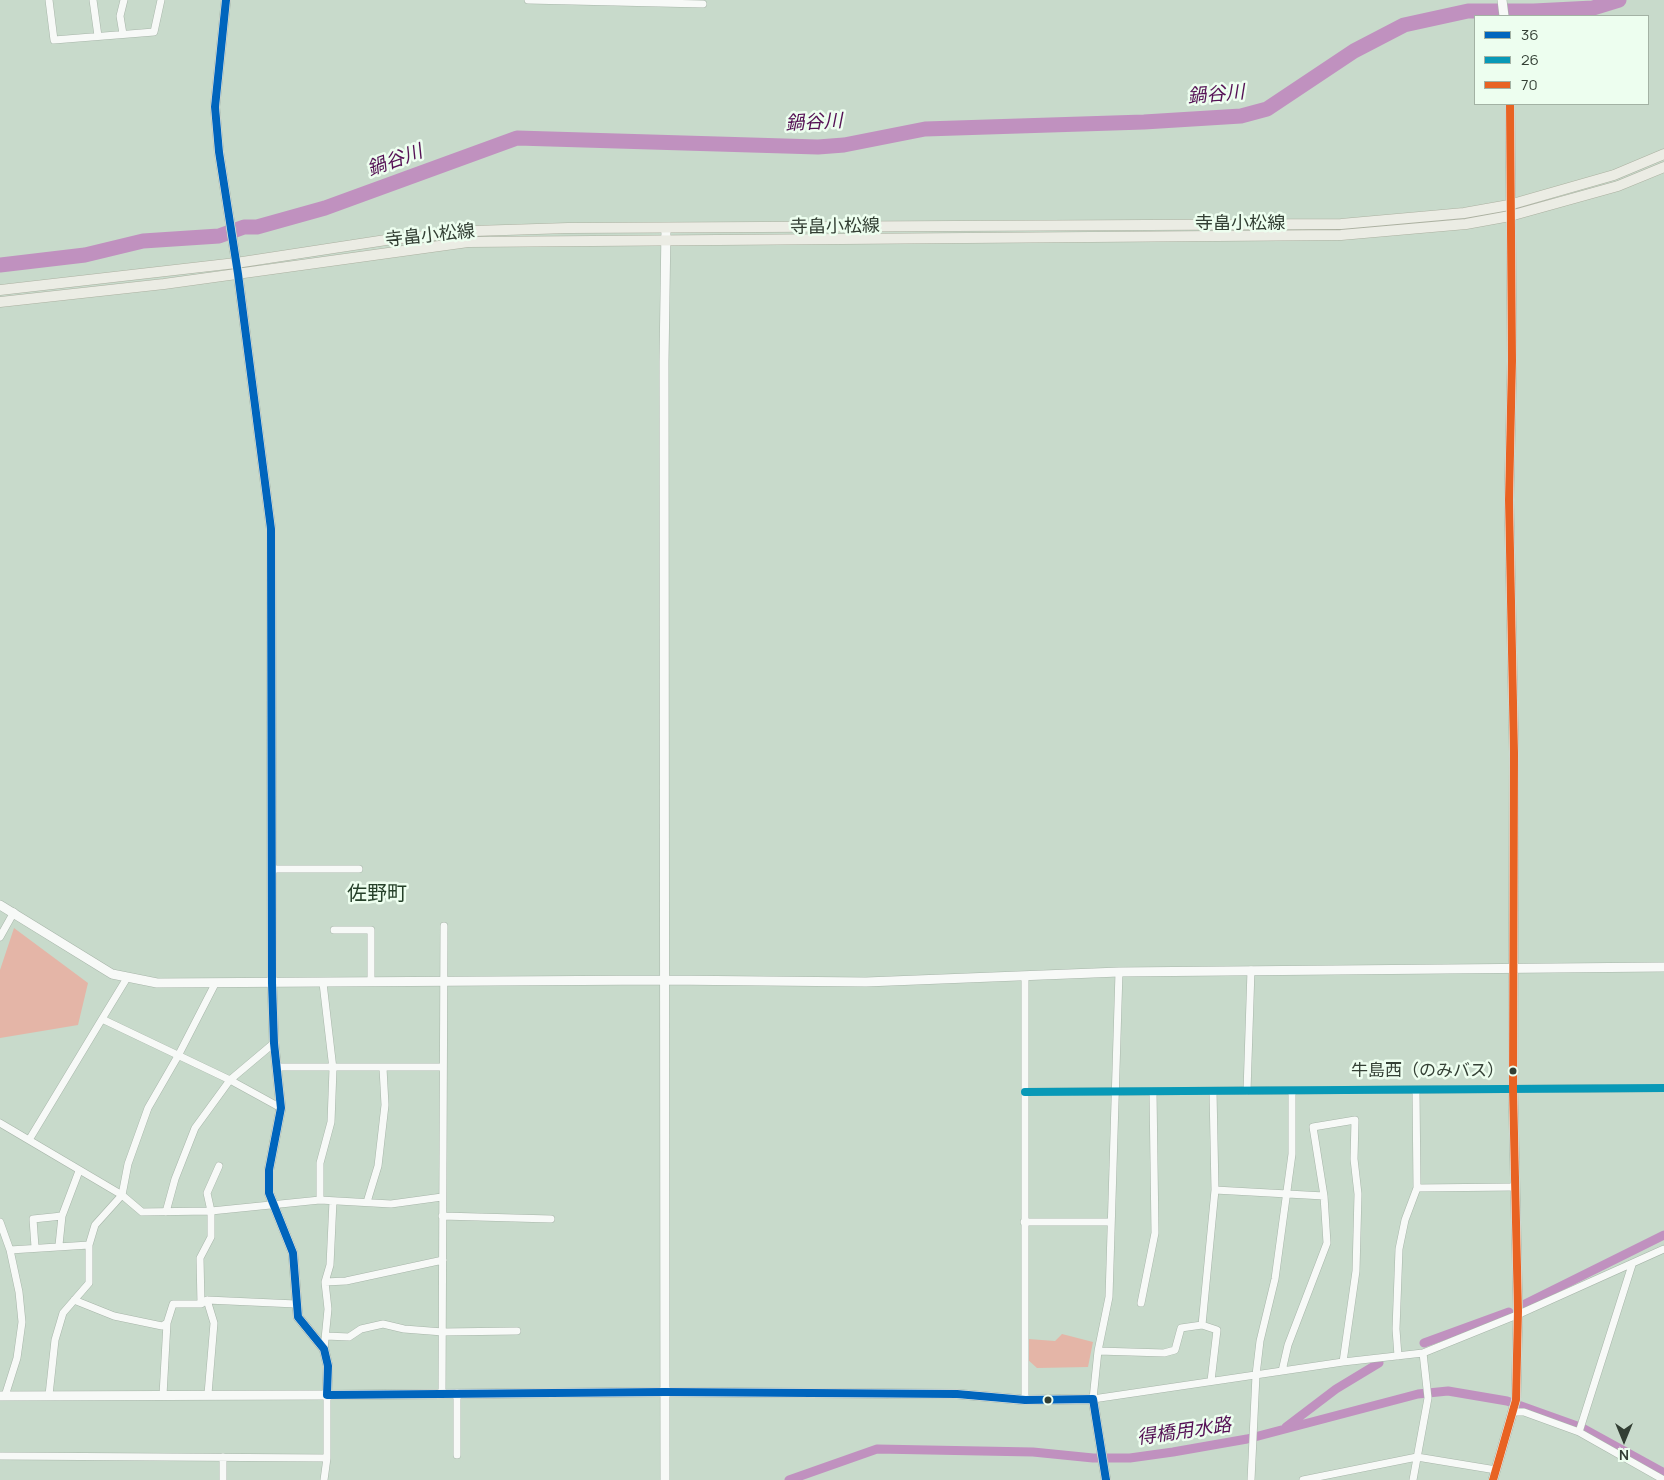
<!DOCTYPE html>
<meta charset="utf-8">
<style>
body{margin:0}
#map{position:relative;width:1664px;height:1480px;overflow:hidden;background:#c8dacb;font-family:Manrope,sans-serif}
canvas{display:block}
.legend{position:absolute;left:1474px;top:15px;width:175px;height:90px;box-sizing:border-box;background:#edfeef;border:1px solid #a3b2a4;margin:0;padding:6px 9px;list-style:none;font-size:15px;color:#333f34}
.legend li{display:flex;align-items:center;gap:10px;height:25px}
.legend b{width:25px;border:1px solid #a3b2a4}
.north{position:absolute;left:1599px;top:1415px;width:50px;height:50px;-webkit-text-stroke:4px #edfeef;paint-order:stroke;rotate:180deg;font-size:14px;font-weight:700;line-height:20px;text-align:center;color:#333f34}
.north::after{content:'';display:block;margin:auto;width:18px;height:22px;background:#333f34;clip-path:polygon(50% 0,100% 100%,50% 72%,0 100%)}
</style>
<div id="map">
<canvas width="1664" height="1480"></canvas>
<ul class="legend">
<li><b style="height:6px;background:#0065bd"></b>36</li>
<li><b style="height:6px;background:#0899b7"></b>26</li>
<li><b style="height:6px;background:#e86323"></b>70</li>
</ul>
<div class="north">N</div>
</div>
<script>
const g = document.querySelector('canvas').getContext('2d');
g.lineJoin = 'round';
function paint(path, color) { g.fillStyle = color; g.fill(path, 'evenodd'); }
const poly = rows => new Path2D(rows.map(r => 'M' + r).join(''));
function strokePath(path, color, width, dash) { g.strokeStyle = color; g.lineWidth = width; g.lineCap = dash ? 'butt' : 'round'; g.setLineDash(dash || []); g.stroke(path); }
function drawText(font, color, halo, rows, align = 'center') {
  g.font = font + ' Manrope,"Noto Sans JP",sans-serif'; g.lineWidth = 5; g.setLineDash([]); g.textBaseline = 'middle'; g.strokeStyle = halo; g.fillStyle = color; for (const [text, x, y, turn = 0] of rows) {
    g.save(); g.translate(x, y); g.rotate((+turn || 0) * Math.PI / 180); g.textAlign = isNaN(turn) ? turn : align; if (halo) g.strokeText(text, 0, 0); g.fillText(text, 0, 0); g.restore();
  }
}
paint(poly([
 [14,928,88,983,78,1025,0,1038,0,970],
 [1062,1334,1093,1342,1088,1367,1037,1368,1027,1359,1028,1339,1055,1341]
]), '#e4b5a7');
strokePath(poly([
 [1523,1305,1664,1235],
 [1424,1343,1509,1312],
 [1286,1427,1336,1389,1379,1363],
 [1584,1429,1664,1473],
 [789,1480,877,1449,1033,1452,1093,1458,1130,1458,1173,1452,1247,1439,1418,1394,1448,1391,1507,1401,1577,1426]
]), '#c091bf', 9);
strokePath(poly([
 [0,265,85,255,143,241,219,236,244,227,257,227,325,208,517,138,818,147,844,145,925,129,1144,122,1241,116,1267,109,1354,51,1404,25,1468,11,1534,11,1593,8,1619,0]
]), '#c091bf', 15);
const minor = poly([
 [49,0,54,40,154,32,161,0],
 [93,0,98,36],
 [528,0,703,4],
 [123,34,120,16,124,0],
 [273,869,359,869],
 [334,930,371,930,371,982],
 [0,937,14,912],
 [1119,972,1109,1297,1098,1351,1093,1399,1343,1362,1423,1353,1517,1315,1664,1249],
 [1025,976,1025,1400],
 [127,978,102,1019,230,1080,281,1108],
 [278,1067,442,1067],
 [1247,1091,1251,970],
 [1025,1092,1664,1088],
 [0,1123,122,1195,142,1212,211,1211,320,1200,391,1204,442,1197],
 [29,1140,102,1019],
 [1417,1188,1514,1187],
 [1215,1190,1324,1196],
 [320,1200,320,1163,331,1122,333,1069,323,983],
 [367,1202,378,1166,385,1105,383,1068],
 [166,1212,175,1179,195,1128,230,1080,274,1043],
 [442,1216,551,1219],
 [0,1222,10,1250,19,1292,22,1322,17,1358,5,1396],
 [1024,1222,1111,1222],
 [59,1245,62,1216,79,1171],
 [35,1247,33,1219,62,1216],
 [10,1250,89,1245],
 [325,1282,346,1281,443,1260],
 [74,1300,114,1316,162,1326,167,1323,173,1304,201,1304,207,1300,296,1304],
 [207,1300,214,1323,208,1394],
 [1141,1303,1155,1233,1153,1092],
 [201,1304,200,1258,211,1237,211,1211,207,1193,219,1166],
 [326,1336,349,1337,361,1329,383,1324,404,1329,443,1332,517,1331],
 [324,1349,328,1309,325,1282,330,1265,333,1201],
 [1098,1351,1164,1353,1175,1350,1181,1328,1202,1325],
 [1398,1356,1396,1329,1399,1249,1405,1220,1417,1188,1416,1090],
 [1282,1371,1288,1345,1327,1243,1324,1196,1313,1127,1355,1120,1354,1159,1358,1194,1356,1271,1343,1362],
 [1211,1381,1217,1330,1202,1325,1215,1190,1213,1091],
 [442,1394,444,926],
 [49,1395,55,1340,63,1313,89,1283,89,1245,95,1225,122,1195,128,1164,148,1108,178,1056,215,984],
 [163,1395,167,1323],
 [1513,1412,1524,1412,1579,1432,1664,1480],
 [1579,1432,1632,1265],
 [457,1455,457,1393],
 [0,1456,327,1458],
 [223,1480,223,1457],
 [324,1480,327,1458,327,1395],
 [1251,1480,1256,1375,1260,1341,1275,1279,1292,1154,1292,1091],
 [1303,1480,1417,1457,1496,1470],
 [1413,1480,1428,1398,1423,1353]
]);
const tertiary = poly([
 [1502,0,1504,16],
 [0,905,112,974,157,983,665,980,866,982,1119,972,1664,967],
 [0,1396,327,1395],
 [665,1480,664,361,666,228],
 [1493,1480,1516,1400,1518,1311,1513,1089,1514,753,1509,500,1512,361,1510,104]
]);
const secondary = poly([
 [226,0,215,107,219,152,238,274,271,529,272,983,274,1043,281,1108,269,1170,269,1193,293,1253,298,1317,324,1349,328,1366,327,1395,665,1392,957,1394,1025,1400,1093,1399,1106,1480]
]);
const primary = poly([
 [0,290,236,263,386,240,474,231,568,228,1341,224,1464,213,1509,205,1614,175,1664,154],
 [0,302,164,284,468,242,1341,235,1466,224,1510,216,1618,186,1664,167]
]);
strokePath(minor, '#a7b5a9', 8);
strokePath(tertiary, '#a7b5a9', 10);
strokePath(secondary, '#a7b5a9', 10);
strokePath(primary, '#abb0a0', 11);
strokePath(minor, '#f7f9f7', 7);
strokePath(tertiary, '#f7f9f7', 9);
strokePath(secondary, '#f1f3ee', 9);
strokePath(primary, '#ebece4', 10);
strokePath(poly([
 [226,0,215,107,219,152,238,274,271,529,272,983,274,1043,281,1108,269,1170,269,1193,293,1253,298,1317,324,1349,328,1366,327,1395,665,1392,957,1394,1025,1400,1093,1399,1106,1480]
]), '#0065bd', 8);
strokePath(poly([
 [1025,1092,1664,1088]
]), '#0899b7', 8);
strokePath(poly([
 [1493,1480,1516,1400,1518,1311,1513,1089,1514,753,1509,500,1512,361,1510,104]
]), '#e86323', 8);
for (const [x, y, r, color] of [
 [1513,1071,4.5,"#333f34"],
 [1048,1400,4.5,"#333f34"]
]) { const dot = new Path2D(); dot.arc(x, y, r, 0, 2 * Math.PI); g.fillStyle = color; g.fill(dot); strokePath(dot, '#edfeef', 2); }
drawText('17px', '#333f34', '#edfeef', [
 ["牛島西（のみバス）",1504,1071]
], 'right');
drawText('18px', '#333f34', '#edfeef', [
 ["寺畠小松線",1240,224],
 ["寺畠小松線",835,227,-1],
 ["寺畠小松線",430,236,-6]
]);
drawText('italic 19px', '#515', '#edfeef', [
 ["鍋谷川",1216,95,-5],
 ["鍋谷川",814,123,-3],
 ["鍋谷川",395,161,-20],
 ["得橋用水路",1184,1432,-8]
]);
drawText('20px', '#254029', '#edfeef', [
 ["佐野町",377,894]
]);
</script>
